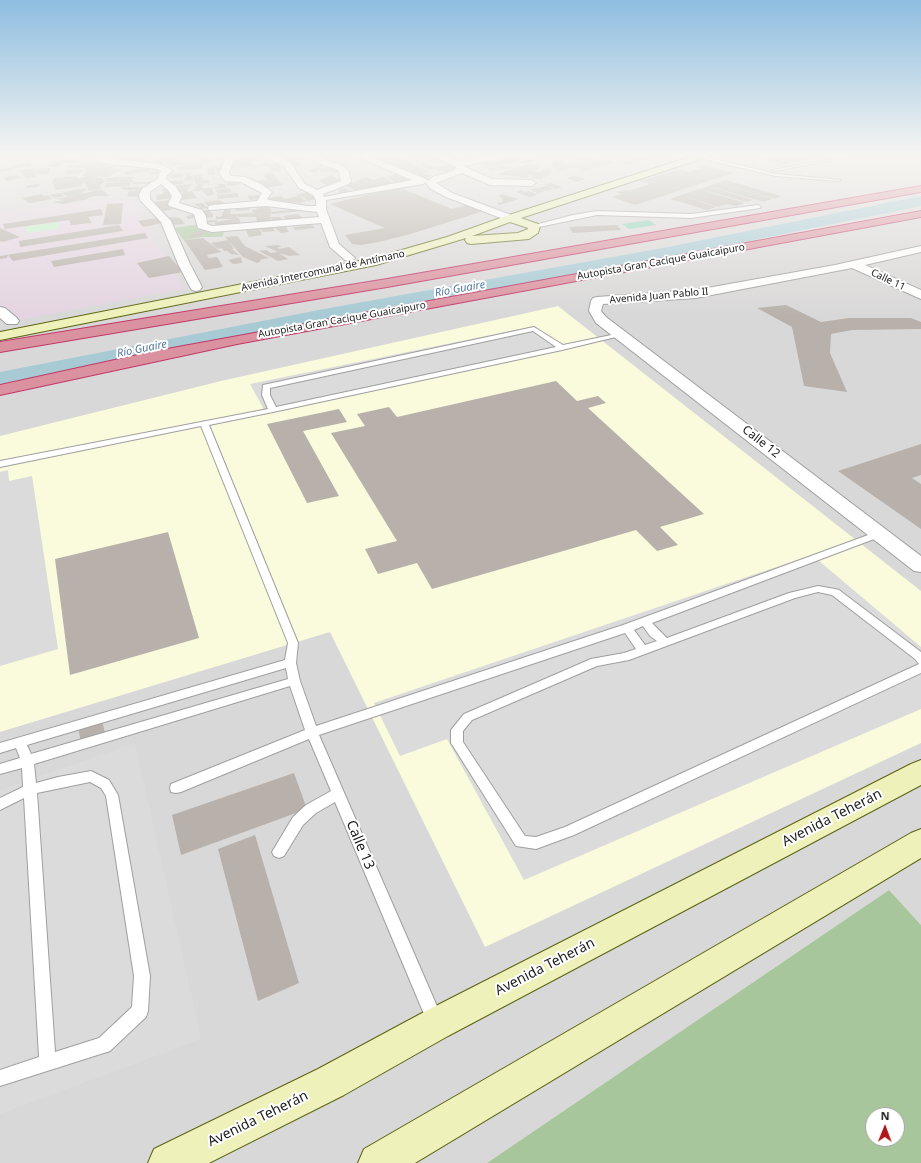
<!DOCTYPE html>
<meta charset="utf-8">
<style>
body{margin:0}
#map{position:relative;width:921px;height:1163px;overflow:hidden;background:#ebe8e2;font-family:"Noto Sans",sans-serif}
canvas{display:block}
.north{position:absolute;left:865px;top:1107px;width:40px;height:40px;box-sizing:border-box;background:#fff;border:1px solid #a4a4a4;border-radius:50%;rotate:1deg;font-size:11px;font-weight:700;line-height:16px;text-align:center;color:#1b1b1b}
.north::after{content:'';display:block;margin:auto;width:14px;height:18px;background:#af1718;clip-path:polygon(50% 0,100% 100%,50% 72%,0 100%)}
</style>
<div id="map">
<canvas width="921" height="1163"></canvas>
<div class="north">N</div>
</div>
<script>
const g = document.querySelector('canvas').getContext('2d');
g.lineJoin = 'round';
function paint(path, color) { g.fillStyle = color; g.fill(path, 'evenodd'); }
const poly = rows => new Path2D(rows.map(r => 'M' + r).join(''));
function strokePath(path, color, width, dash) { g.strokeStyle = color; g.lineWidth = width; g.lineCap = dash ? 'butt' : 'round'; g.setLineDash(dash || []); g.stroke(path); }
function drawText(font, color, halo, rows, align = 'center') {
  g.font = font + ' "Noto Sans",sans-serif'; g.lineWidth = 4; g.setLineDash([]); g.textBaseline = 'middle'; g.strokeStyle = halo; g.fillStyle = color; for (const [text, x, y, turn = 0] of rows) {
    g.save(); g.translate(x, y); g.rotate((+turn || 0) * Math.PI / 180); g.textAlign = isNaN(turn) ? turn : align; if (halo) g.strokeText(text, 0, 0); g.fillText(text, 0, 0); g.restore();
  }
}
paint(poly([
 [0,154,921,154,921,925,889,890,487,1163,0,1163]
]), '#d9d8d8');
paint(poly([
 [105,200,129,200,137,209,184,289,12,321,0,310,0,213]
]), '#e4d4e1');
paint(poly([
 [558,306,921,591,921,743,485,947,330,632,0,732,0,436,221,381]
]), '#fafadc');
paint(poly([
 [200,224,226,229,222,237,202,237,184,240,174,228],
 [889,890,921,925,921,1163,487,1163],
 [873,1115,897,1115,897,1139,873,1139]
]), '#a8c69b');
paint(poly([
 [57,222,60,228,27,233,25,227]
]), '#c2f2c6');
paint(poly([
 [649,220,656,225,629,229,622,224]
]), '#88d2b5');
paint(poly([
 [20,179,23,182,20,187,18,197,19,202,23,204,8,208,0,207,0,181],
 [535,326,563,350,266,413,250,384],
 [8,470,9,481,32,476,58,649,0,666,0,472],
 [812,555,921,647,921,709,524,880,447,739,400,756,374,703],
 [135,743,201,1039,0,1114,0,790]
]), '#dbdbdb');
paint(poly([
 [921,196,921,206,675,256,317,321,0,384,0,372,324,309,668,247]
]), '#a7cad4');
paint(poly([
 [9,154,10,155,13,154,20,154,14,158,7,158,9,156,0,158,0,155],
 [65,154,77,154,66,158,57,156],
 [134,154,149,154,140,158,146,158,145,159,139,160,132,159,132,157,139,157,132,157],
 [164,154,174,154,176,158,159,159,160,155,165,155],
 [202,154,231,154,229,160,217,160,218,155,201,158],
 [234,154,247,154,243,158,230,158],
 [289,154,306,154,304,155,309,158,301,160],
 [382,154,391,154,430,171,424,173,432,176,421,179,372,157,382,156,389,159],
 [421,154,427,154,432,156,417,158,415,155,424,155],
 [511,154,509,155,511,156,525,159,511,163,503,160,506,159,500,155],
 [582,154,590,158,599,160,611,160,617,162,585,171,574,167,562,171,556,170,552,166,554,161,565,161,566,164,579,165,591,162,578,159,580,158,575,155],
 [641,154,653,154,654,155,636,163,627,165,619,163,625,161,630,162,635,161,630,159,641,155,645,155],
 [785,154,796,154,810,158,782,164,763,159],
 [283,155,294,159,301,164,290,167,289,166,282,167,279,162,267,159],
 [493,157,503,160,509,163,498,166,486,167,481,163,485,163,479,160],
 [209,158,212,162,202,164,202,168,197,169,179,170,178,167,183,167,179,164,172,166,167,164,173,163,165,163,169,159,182,160,178,163,188,163,191,165,190,163,200,162,198,160],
 [250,158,255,161,244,162,250,162,251,165,255,164,258,168,251,169,250,167,225,169,226,166,234,165,230,160],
 [73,159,76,162,61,164,58,167,46,167,50,163,54,162,51,161],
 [157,159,166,159,161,164,149,164],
 [531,159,535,161,522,164,518,162],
 [28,162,33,164,29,167,14,168,12,166],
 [90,163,108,163,105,166,116,166,113,169,93,170,122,169,108,177,98,176,99,177,91,178,102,178,105,182,100,185,101,189,89,191,85,183,81,184,82,186,56,190,52,182,55,178,77,176,77,179,87,176,82,176,87,170,83,168],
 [278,163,282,168,279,168,282,170,272,171,268,166,259,166,258,165],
 [420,163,425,163,432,167,450,165,456,168,447,172,425,168],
 [529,164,541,165,540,168,534,171,540,172,546,168,552,169,551,173,541,179,531,178,534,176,529,175,528,178,496,174],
 [70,165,86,165,82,168,68,167],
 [317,165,322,165,321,168,342,169,340,172,319,172,321,169,318,169,317,172,309,172,310,169,315,169],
 [704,165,733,173,635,205,612,197,621,194,616,192,624,190,628,191,650,184,640,181,680,169,689,172,702,168,697,167],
 [503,166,510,168,491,171,487,169],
 [11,167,13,170,0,172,0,169],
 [225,167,224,170,215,171,215,175,208,175,207,168],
 [37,168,35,170,36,172,38,169,51,168,48,174,36,175,36,177,26,178,18,170],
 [141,168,153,169,147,172,139,172,133,174,123,174,130,170],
 [161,169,164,173,149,175,149,172],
 [66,170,84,170,81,173,64,174],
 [184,173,183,177,170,178,171,174],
 [186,173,189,173,194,180,185,181,184,178,186,178],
 [272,173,283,185,264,188,255,181,272,180,267,180,263,174],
 [201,174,203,180,209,180,209,183,196,184,193,175],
 [398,174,413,180,397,183,386,177],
 [18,175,21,178,7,181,4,177],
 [331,175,343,182,329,186,318,181],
 [574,176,585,179,577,182,566,178],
 [120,177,119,181,107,182,105,178],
 [120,177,134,177,132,179,128,180,133,180,133,182,151,182,149,184,132,184,133,183,129,182,130,186,105,187,106,183,120,182],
 [366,177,373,180,384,177,395,184,387,185,378,182,385,185,355,190,346,186],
 [183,180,184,184,171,185,169,181],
 [239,180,239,185,227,186,228,181],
 [726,180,781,196,774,199,718,183],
 [551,183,562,187,556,189,545,185],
 [717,183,772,199,764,202,709,186],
 [41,184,38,187,26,188,28,185],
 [192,184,190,187,185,187,189,188,186,192,192,191,197,198,181,200,179,195,183,194,183,192,177,193,176,190,185,189,175,190,175,187,178,185],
 [198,184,204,184,201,188,205,188,204,190,206,188,212,188,214,195,207,196,202,190,194,191,194,189,200,188,195,188],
 [218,184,225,184,227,188,215,189,214,187,218,187],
 [546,186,554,189,546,191,538,188],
 [708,186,753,200,746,202,700,189],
 [123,187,144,187,142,190,129,190,121,189],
 [398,187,452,209,466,205,484,211,407,235,378,242,361,245,352,244,345,235,385,228,330,204],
 [84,188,87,190,79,194,90,192,94,194,90,192,101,189,110,196,94,196,87,198,88,199,63,204,53,202,65,200,55,199,76,195,67,196,61,193],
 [169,188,171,190,166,191,172,191,173,198,157,200,156,195,163,194,164,192,161,189],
 [230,188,232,192,218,194,215,190],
 [345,188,351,192,341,194,338,190],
 [536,188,545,191,538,193,529,190],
 [699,189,745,203,736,206,727,204,719,207,684,196,716,207,707,210,670,199,689,192,700,196,690,192],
 [142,190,140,197,127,196,129,191],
 [521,190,525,192,529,191,538,195,529,197,516,192],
 [307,192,323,198,307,201,304,197,296,195],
 [60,193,64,196,54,198,49,195],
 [237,193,239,197,218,199,217,195],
 [42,194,44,196,48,195,52,199,29,203,22,198],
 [503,194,507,196,519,199,499,205,497,203,502,202,503,199,498,196],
 [258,195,261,198,250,200,247,196],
 [266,196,269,198,281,196,285,199,299,196,306,201,301,203,289,202,279,204,265,202],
 [169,200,172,205,170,205,174,209,160,212,157,207,164,206,157,207,155,202],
 [219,200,230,206,220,207,217,204,208,206,204,202],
 [123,203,121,224,103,225,107,204],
 [202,203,208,208,201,209,194,204],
 [267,204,270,209,266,209,271,209,271,212,299,209,302,211,272,214,271,213,270,217,281,217,283,222,274,223,271,218,271,224,275,231,263,232,258,225,256,217,238,217,237,214,237,218,239,218,241,225,216,227,215,222,204,223,203,221,217,220,217,222,232,219,216,219,216,216,221,217,225,208,232,207,230,214,237,214,252,213,254,215,252,210,257,209,255,205],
 [249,206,250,210,236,211,235,207],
 [101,209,103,215,88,217,92,223,71,225,69,220,5,229,3,224],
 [206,210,210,210,211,213,213,213,213,217,203,218,203,216,188,219,186,216,199,214,202,211],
 [298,214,304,219,286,221,283,216],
 [168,217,180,218,185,224,171,225],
 [156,218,162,223,143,227,138,221],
 [284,223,289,232,281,233,272,225],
 [119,225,123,231,20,247,19,241],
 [312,225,315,228,295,230,293,227],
 [617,225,621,230,573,233,569,227],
 [259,227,262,235,249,237,245,228],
 [0,228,20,237,3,242,0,241],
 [200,231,206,231,200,236,201,237,189,237,194,232],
 [145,233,148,238,13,261,8,255,7,258,0,259,0,256],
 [237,236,245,246,269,258,259,260,261,261,257,263,243,257,225,237],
 [203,238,221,252,207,255,209,258,217,257,223,267,205,270,184,240],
 [228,240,234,249,232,249,239,255,231,254,227,251,224,251,222,248,218,249,211,243],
 [278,245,282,247,277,247,279,249,289,247,300,255,289,256,279,253,288,259,278,261,259,251,266,250,271,253,278,252,265,246],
 [123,249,125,255,54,267,51,261],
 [169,256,183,272,149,278,137,263],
 [241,257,242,263,233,264,228,260],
 [786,305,821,322,849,318,911,318,921,322,921,329,852,330,831,334,830,353,847,392,804,386,792,327,757,308],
 [556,381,577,401,598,396,606,403,588,408,704,514,660,527,678,545,657,551,636,530,432,589,417,563,378,574,365,549,397,541,331,433,365,426,357,414,389,407,397,417],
 [339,409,347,422,303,431,339,496,307,503,267,424],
 [921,444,921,475,912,478,921,484,921,529,838,471],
 [168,532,199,638,70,675,55,559],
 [102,720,105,733,81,742,78,728],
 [294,773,307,809,181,855,172,815],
 [255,835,299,983,258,1001,218,849]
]), '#b8b1ab');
const lane = poly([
 [858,154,864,154,774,171,772,170,858,154],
 [698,155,776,174,841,180,839,181,776,176,696,157,698,155],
 [758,205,761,207,760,208,691,218,597,215,534,228,531,226,573,215,597,211,691,214,758,205],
 [534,327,563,345,621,333,624,335,562,350,273,412,209,425,298,643,296,663,300,681,316,726,623,625,879,531,884,534,882,536,652,623,667,638,789,593,818,586,835,589,839,590,921,652,921,673,574,835,536,849,516,846,453,746,451,743,451,730,464,714,591,659,624,653,636,649,625,633,319,735,443,1020,441,1026,435,1028,429,1026,335,802,316,813,303,825,284,856,279,858,274,856,272,852,293,817,306,805,331,791,309,739,181,792,176,793,171,792,170,788,171,784,305,730,290,686,34,764,36,783,58,777,91,771,109,780,118,795,150,976,148,1011,146,1017,110,1051,0,1086,0,1070,39,1057,24,798,0,810,0,798,23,787,22,768,0,774,0,764,20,758,16,748,0,753,0,743,285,660,288,643,201,426,0,467,0,461,268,409,262,395,263,385,534,327],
 [533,331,556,347,276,407,270,395,270,388,533,331],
 [818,592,832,595,915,659,919,664,565,827,536,837,525,836,463,742,463,731,472,720,597,666,629,660,795,598,818,592],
 [643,626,650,636,657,641,645,645,634,630,643,626],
 [286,668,288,679,31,754,27,745,286,668],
 [90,782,101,788,106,796,134,976,132,1007,99,1038,55,1052,37,793,90,782]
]);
const street = poly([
 [102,154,110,154,107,158,110,158,159,164,170,169,172,171,166,176,166,179,175,186,182,196,179,203,202,210,206,216,207,224,212,226,319,217,317,212,266,206,209,210,208,208,209,206,213,205,257,201,262,193,241,182,225,181,219,173,228,154,236,154,237,156,234,159,229,173,231,176,245,177,261,184,272,192,267,199,269,200,307,206,316,206,316,200,313,195,299,188,284,166,264,156,263,154,273,154,290,162,305,184,317,190,341,181,339,172,338,170,323,165,308,156,307,154,316,154,329,161,344,166,349,172,351,182,349,184,323,194,324,197,412,180,355,156,354,154,364,154,426,179,428,181,423,184,326,200,326,209,339,244,355,258,353,260,349,261,345,260,330,247,321,223,212,232,198,228,194,214,169,206,168,204,172,196,168,190,161,184,150,192,150,199,171,221,190,264,202,287,200,290,196,291,192,290,190,287,178,264,161,222,140,200,139,195,142,189,157,179,161,171,157,169,109,164,99,161,98,159,102,154],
 [429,154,439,154,459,161,497,154,512,154,511,156,508,157,463,166,492,179,531,180,536,183,531,186,490,185,462,173,436,183,452,193,514,216,515,218,510,221,506,220,446,197,431,189,426,183,428,181,433,177,453,171,456,168,455,166,429,154],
 [921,246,921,252,865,265,921,290,921,299,852,268,696,298,603,304,601,311,606,317,921,556,921,572,914,571,596,323,589,311,591,301,593,298,597,297,696,290,835,265,921,246],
 [0,307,5,308,17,318,19,321,17,324,7,324,0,318,0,307]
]);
const secondary = poly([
 [699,154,712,154,710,156,521,218,538,224,540,226,538,233,529,239,471,244,467,243,465,240,466,238,376,265,0,340,0,332,374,258,447,237,506,216,699,154],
 [510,222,528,228,528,229,518,233,472,236,510,222],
 [921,760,921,785,448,1036,344,1095,209,1163,148,1163,154,1149,318,1069,424,1012,911,764,921,760],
 [921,829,921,858,415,1163,358,1163,364,1149,911,833,921,829]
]);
const highway = poly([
 [921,186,921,192,387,287,0,352,0,342,387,279,921,186],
 [921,211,921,217,237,344,0,395,0,385,156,351,921,211]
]);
strokePath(lane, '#9f9f9f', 2);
strokePath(street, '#9f9f9f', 2);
strokePath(secondary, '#5a6311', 2);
strokePath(highway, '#c03867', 2);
paint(lane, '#fff');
paint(street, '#fff');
paint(secondary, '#eef1ba');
paint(highway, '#da92a0');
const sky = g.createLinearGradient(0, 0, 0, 316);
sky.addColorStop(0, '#8ebde0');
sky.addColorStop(0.49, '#f6f5f2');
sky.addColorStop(1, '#f6f5f200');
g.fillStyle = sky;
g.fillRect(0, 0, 921, 316);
drawText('10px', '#1b1b1b', '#fff', [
 ["Autopista Gran Cacique Guaicaipuro",661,262,-10],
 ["Avenida Intercomunal de Antímano",323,271,-12],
 ["Calle 11",888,280,25],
 ["Avenida Juan Pablo II",659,296,-5],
 ["Autopista Gran Cacique Guaicaipuro",342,320,-10]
]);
drawText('italic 11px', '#54799e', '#fff', [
 ["Río Guaire",460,289,-10],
 ["Río Guaire",142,349,-11]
]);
drawText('12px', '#1b1b1b', '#fff', [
 ["Calle 12",761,442,38]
]);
drawText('14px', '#1b1b1b', '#fff', [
 ["Avenida Teherán",832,818,-27],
 ["Calle 13",360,845,67],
 ["Avenida Teherán",545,967,-27],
 ["Avenida Teherán",258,1119,-26]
]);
</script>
